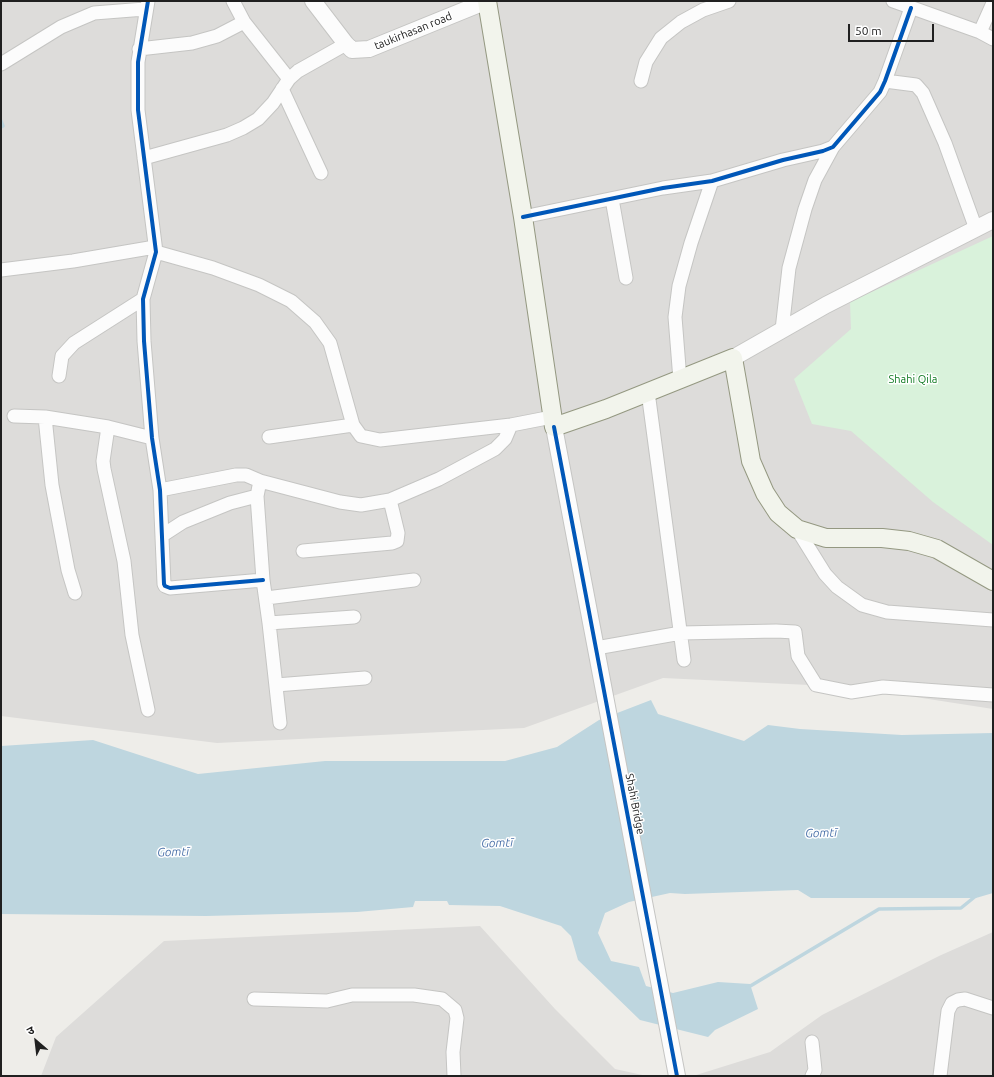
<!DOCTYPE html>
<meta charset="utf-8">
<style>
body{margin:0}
#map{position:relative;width:994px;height:1077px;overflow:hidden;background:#eeede9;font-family:Ubuntu,"Noto Sans Devanagari",sans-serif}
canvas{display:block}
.frame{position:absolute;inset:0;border:2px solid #202020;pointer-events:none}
.north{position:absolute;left:16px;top:1021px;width:40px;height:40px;-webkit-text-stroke:3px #fff;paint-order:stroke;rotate:332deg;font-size:11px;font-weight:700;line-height:16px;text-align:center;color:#202020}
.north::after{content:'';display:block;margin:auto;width:14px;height:18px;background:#202020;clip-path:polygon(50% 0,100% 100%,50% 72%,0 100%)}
.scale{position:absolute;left:848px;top:24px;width:86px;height:18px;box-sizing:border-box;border:2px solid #202020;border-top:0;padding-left:5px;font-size:12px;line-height:14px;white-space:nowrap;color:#202020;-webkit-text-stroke:3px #fff;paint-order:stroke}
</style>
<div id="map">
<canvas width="994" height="1077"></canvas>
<div class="frame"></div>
<div class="north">उ</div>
<div class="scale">50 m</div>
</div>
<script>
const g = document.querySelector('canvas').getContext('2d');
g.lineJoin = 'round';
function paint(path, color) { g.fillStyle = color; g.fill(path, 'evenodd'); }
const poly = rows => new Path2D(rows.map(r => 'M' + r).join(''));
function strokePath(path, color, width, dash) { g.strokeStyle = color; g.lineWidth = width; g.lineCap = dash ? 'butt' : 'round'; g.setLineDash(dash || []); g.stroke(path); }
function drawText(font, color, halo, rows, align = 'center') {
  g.font = font + ' Ubuntu,sans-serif'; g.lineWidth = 3; g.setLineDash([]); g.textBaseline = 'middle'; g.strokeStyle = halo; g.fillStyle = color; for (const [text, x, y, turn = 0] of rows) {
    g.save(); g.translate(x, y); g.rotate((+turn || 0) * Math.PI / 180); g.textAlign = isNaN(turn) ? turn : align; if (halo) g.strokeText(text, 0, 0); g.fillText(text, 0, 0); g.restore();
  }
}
paint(poly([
 [1,1,993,1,993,709,851,687,663,678,524,728,217,743,1,716],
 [480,926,555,1009,615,1069,647,1076,41,1076,56,1037,164,941],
 [993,932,993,1076,693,1076,770,1052,822,1015,939,956]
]), '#dddcda');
paint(poly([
 [993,236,993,545,933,502,851,431,812,424,794,379,851,329,850,302]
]), '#d9f2db');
paint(poly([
 [651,700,658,714,744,741,768,725,800,729,902,735,993,733,993,893,976,898,811,898,798,890,685,894,670,893,629,902,605,913,598,933,611,961,639,967,646,986,673,993,718,982,750,984,758,1009,715,1030,708,1037,640,1020,578,960,571,936,561,926,500,906,449,905,447,901,415,901,413,907,357,912,206,916,1,914,1,746,93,740,198,774,325,761,505,761,557,747,599,720]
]), '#bed6df');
strokePath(poly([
 [1,121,3,126,1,127],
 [747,988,879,909,961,908,977,895]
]), '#bed6df', 3.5);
const minor = poly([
 [148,1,138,62,138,110,156,252,143,299,144,341,152,438,160,490,164,584,165,586,170,588,263,580],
 [233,1,244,22,289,79],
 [893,1,980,32,993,39],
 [980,32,993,3],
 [139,49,192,43,217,36,244,22],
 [1,64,61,27,94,13,145,9],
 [641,81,646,62,661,38,681,22,703,10,729,1],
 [885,81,916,85,923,93,945,143,976,229],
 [282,89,321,173],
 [144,158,227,135,243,128,258,119,273,103,289,79,298,71,346,44],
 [612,199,626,278],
 [523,217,663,188,712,181,783,160,823,151,833,147,880,92,885,81,911,8],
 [156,252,213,268,259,285,291,301,315,322,330,343,353,425,361,436,380,440,511,425,552,417],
 [1,270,73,261,155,247],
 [782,330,789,268,805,209,815,180,833,147],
 [59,376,62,356,74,343,143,299],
 [680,380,675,317,679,286,691,243,712,181],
 [648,392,684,660],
 [14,416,45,417,108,427,152,438],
 [45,417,52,485,68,570,75,593],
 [108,427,103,461,104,469,124,561,132,635,148,710],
 [269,437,353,425],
 [260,481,257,496,263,580,269,623,280,723],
 [160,490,236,475,246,475,260,481,340,502,361,505,390,500,439,479,495,449,505,439,511,425],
 [797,529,825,574,837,587,862,605,887,612,993,620],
 [163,535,183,522,230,503,257,496],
 [303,551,392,543,397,541,398,533,390,500],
 [266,598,414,580],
 [269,623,354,617],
 [596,648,681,633,776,631,795,632,798,656,816,685,851,692,883,687,993,695],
 [276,685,365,678],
 [254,999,327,1001,352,995,414,995,442,999,455,1010,457,1018,453,1052,454,1076],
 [812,1076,815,1070,812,1042],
 [940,1076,948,1011,952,1003,958,1000,965,999,993,1008]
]);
const tertiary = poly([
 [313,1,346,44,352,50,369,49,487,1],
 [733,358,826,305,993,220],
 [554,427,677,1076]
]);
const secondary = poly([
 [487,1,523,217,554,427,606,409,733,358,751,461,765,493,778,513,797,529,826,538,882,538,909,541,937,549,993,581]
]);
strokePath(minor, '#c5c5c3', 15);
strokePath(tertiary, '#c5c5c3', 18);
strokePath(secondary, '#949881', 20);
strokePath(minor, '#fcfcfc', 13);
strokePath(tertiary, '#fcfcfc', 16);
strokePath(secondary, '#f2f4ec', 18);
strokePath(poly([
 [148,1,138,62,138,110,156,252,143,299,144,341,152,438,160,490,164,584,165,586,170,588,263,580],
 [523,217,663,188,712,181,783,160,823,151,833,147,880,92,885,81,911,8],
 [554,427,677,1076]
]), '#0057b8', 4);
drawText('11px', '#202020', '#fff', [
 ["taukirhasan road",413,31,-22],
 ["Shahi Bridge",635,804,79]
]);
drawText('11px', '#117b23', '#fff', [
 ["Shahi Qila",913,379]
]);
drawText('italic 12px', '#5076ac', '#fff', [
 ["Gomtī",821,833,-2],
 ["Gomtī",497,843,-2],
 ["Gomtī",173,852,-2]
]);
</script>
